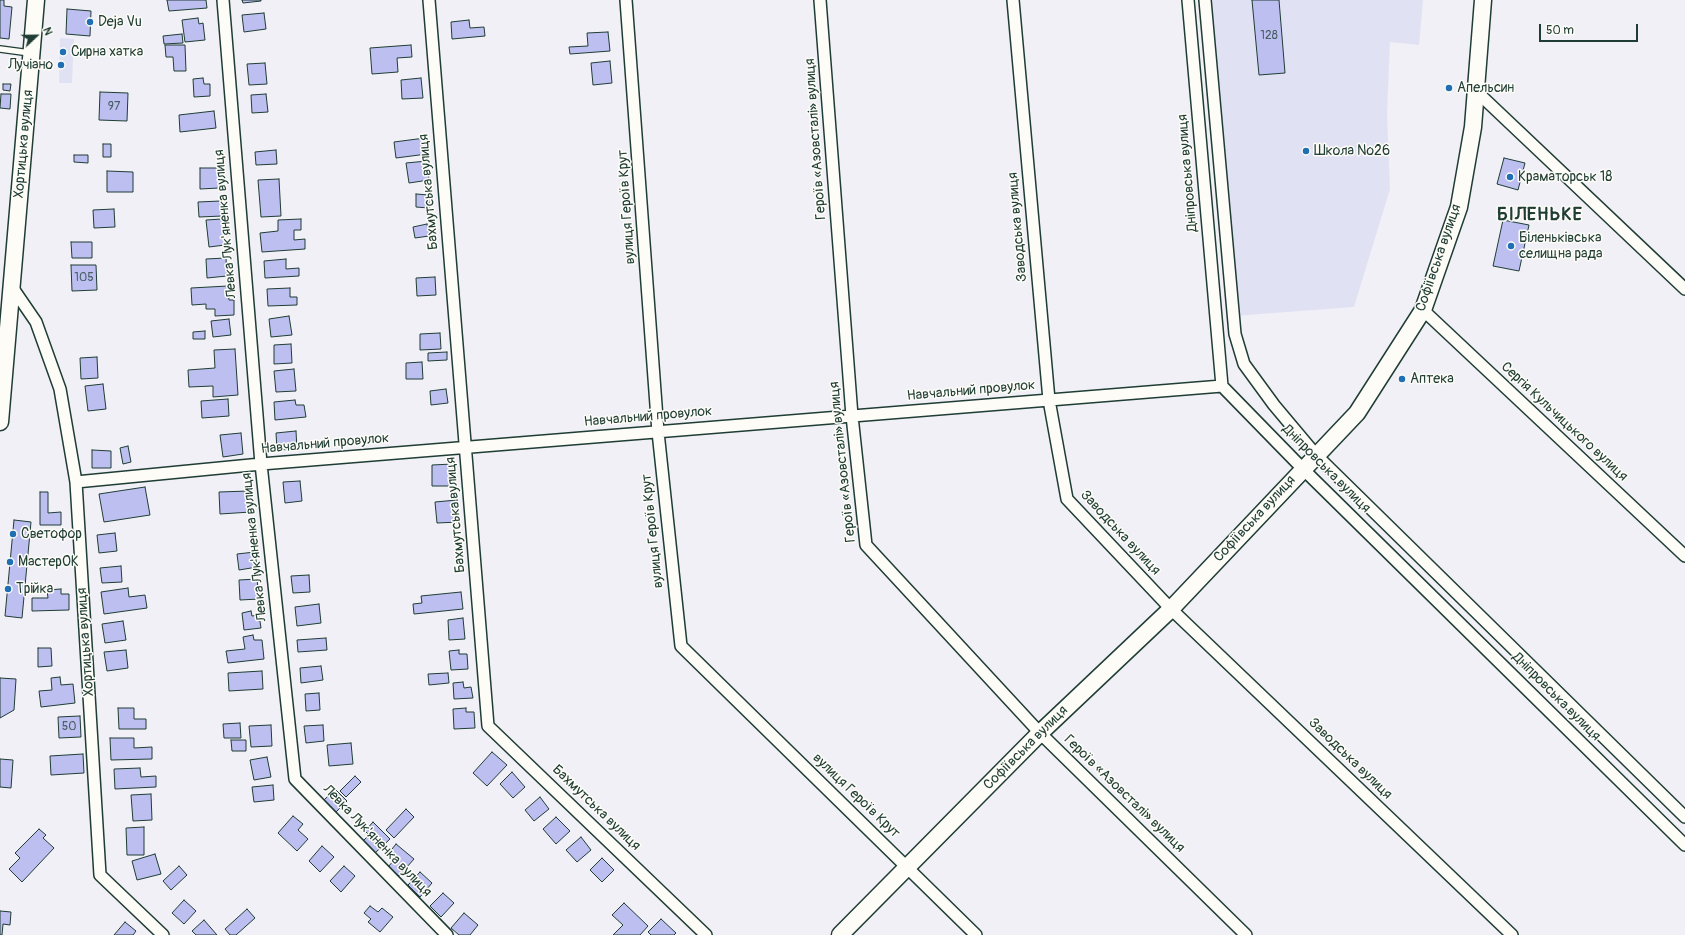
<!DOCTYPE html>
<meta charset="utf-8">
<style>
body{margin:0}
#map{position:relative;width:1685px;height:935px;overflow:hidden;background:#f0f0f6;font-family:Pangolin,sans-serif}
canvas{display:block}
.north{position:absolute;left:16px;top:16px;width:40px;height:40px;-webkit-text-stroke:3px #fdfcf7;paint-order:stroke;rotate:68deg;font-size:11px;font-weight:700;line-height:16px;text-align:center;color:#1f3d34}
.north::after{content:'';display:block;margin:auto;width:14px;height:18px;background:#1f3d34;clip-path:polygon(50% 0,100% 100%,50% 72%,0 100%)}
.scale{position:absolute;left:1539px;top:24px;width:99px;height:18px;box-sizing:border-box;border:2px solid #1f3d34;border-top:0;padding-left:5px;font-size:12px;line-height:14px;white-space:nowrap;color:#1f3d34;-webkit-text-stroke:3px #fdfcf7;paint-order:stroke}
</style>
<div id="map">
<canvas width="1685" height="935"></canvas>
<div class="north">N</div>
<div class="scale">50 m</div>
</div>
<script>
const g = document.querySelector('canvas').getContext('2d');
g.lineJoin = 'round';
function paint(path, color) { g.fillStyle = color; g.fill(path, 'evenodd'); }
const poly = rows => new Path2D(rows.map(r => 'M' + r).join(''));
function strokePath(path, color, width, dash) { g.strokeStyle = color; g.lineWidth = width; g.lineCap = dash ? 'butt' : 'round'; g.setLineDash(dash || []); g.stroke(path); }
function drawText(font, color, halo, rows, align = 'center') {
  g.font = font + ' Pangolin,sans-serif'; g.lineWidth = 3; g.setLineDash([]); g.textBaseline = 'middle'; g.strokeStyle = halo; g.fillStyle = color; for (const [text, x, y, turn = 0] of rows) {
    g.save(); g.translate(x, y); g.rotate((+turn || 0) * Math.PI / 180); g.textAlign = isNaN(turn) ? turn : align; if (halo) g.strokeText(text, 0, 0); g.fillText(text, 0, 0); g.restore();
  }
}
paint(poly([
 [1212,0,1423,0,1419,45,1390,42,1387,114,1390,189,1354,307,1234,316],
 [60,38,74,39,72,83,59,83]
]), '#e1e1f4');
const building = poly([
 [0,0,4,0,4,6,12,7,9,39,0,38,0,0],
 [167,0,206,0,207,8,169,11,167,0],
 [242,0,261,0,261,1,243,3,242,0],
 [1252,0,1279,0,1285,73,1259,75,1252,0],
 [67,9,91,11,90,36,66,34,67,9],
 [264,13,266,29,244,32,242,15,264,13],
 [198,18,199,24,203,23,205,40,185,42,182,20,198,18],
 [469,20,470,28,484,27,485,36,452,39,451,22,469,20],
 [608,32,610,51,570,54,569,47,588,46,587,33,608,32],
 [182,34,183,43,164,44,163,36,182,34],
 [165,45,185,45,186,71,174,71,173,57,166,57,165,45],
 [411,45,412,57,397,58,398,72,372,74,370,48,411,45],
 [610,61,612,83,593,85,591,63,610,61],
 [265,63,267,84,249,85,247,64,265,63],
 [203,78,204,84,210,84,210,96,194,97,193,79,203,78],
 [421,78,423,98,402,99,401,80,421,78],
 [3,84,11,84,10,91,3,90,3,84],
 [100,92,128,93,127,121,99,120,100,92],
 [1,94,11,94,10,109,0,108,1,94],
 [266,94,268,112,252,113,251,95,266,94],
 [214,111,216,128,180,132,179,115,214,111],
 [425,138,427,154,396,158,394,142,425,138],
 [103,144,111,144,111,157,103,157,103,144],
 [276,150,277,164,256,165,255,152,276,150],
 [74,155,88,155,88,163,74,162,74,155],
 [1504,158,1525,163,1518,190,1497,184,1504,158],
 [427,161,429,180,409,183,406,163,427,161],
 [200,168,219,168,219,188,200,189,200,168],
 [107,171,133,172,133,192,107,192,107,171],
 [279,179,281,216,261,217,258,180,279,179],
 [416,194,429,195,429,208,416,207,416,194],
 [221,201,222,216,199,217,198,202,221,201],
 [114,209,115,227,94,228,93,210,114,209],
 [222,219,225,245,209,247,206,220,222,219],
 [301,219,301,230,294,230,294,240,305,239,305,249,262,252,260,233,278,231,278,220,301,219],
 [1503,220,1529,225,1519,271,1493,266,1503,220],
 [427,224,429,236,415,238,413,227,427,224],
 [71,242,92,242,92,258,72,258,71,242],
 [226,258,227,276,207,278,206,259,226,258],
 [286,259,286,269,299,268,299,276,265,278,264,261,286,259],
 [71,265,96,265,97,290,72,291,71,265],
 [435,277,436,295,417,296,416,278,435,277],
 [228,286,229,300,234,300,234,315,215,316,215,309,206,309,206,304,192,305,191,288,228,286],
 [290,288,290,297,297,297,297,305,268,306,267,289,290,288],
 [289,316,292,335,271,337,269,319,289,316],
 [229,319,231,335,213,337,211,321,229,319],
 [205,331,205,339,193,339,193,332,205,331],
 [440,333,441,349,420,350,420,334,440,333],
 [291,344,292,363,274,364,274,345,291,344],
 [235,349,238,395,213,397,213,386,189,387,188,370,215,368,214,350,235,349],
 [447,352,447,360,428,361,428,353,447,352],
 [97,357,98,378,81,379,80,358,97,357],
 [422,362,423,379,406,379,406,363,422,362],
 [294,369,296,391,276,392,274,371,294,369],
 [103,384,106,409,88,411,85,386,103,384],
 [446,389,448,403,431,405,430,391,446,389],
 [228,399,229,416,202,418,201,401,228,399],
 [295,400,296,405,304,405,306,417,275,420,274,402,295,400],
 [296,431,297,449,277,450,276,433,296,431],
 [241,433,243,454,223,457,220,435,241,433],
 [128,446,131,462,123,464,120,448,128,446],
 [92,450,111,451,111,468,92,468,92,450],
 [453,464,454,486,432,486,432,465,453,464],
 [300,481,302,501,285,503,283,482,300,481],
 [145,487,150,515,104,522,99,494,145,487],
 [249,491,251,512,220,514,219,492,249,491],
 [40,492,48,492,48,513,61,512,61,525,40,525,40,492],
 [457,500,459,522,437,523,435,502,457,500],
 [14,520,31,522,22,618,5,616,14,520],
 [115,533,117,551,99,553,97,535,115,533],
 [255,552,257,567,239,570,237,554,255,552],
 [121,566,122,582,102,583,100,568,121,566],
 [309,575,310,592,293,593,291,576,309,575],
 [257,579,259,599,240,600,239,580,257,579],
 [128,588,129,597,145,595,147,608,104,614,101,592,128,588],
 [61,589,61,594,69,594,69,610,32,611,32,598,48,598,47,590,61,589],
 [461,592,463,609,414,614,413,604,422,603,421,596,461,592],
 [319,604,321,623,297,626,295,607,319,604],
 [251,611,252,616,259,615,261,628,244,630,242,613,251,611],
 [463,618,465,639,449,640,448,620,463,618],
 [123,621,126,640,105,643,102,624,123,621],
 [253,635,254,640,262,640,264,659,228,663,226,651,245,649,243,637,253,635],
 [326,638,327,650,298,652,297,640,326,638],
 [38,648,51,648,52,666,38,667,38,648],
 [126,650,128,668,107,671,104,652,126,650],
 [459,650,459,654,467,654,468,669,451,670,449,651,459,650],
 [321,666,323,680,301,683,300,668,321,666],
 [262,671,263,689,229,691,228,673,262,671],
 [448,673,449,683,429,685,428,674,448,673],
 [60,677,61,685,73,684,75,703,41,707,39,691,52,690,51,678,60,677],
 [0,678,16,679,14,710,0,718,0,678],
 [463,682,464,688,471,687,473,698,454,699,453,683,463,682],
 [319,693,320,710,306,711,305,694,319,693],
 [118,708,134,708,134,719,146,719,146,729,119,729,118,708],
 [466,708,466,712,474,712,475,728,454,729,453,709,466,708],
 [80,716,81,737,59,738,58,717,80,716],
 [240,723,241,738,224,738,223,724,240,723],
 [271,725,272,746,251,747,249,726,271,725],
 [323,725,324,741,306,743,304,726,323,725],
 [110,738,134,738,134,748,152,747,152,759,111,760,110,738],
 [231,740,246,740,246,751,232,751,231,740],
 [351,743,353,764,329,766,327,745,351,743],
 [492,752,507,765,487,786,473,773,492,752],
 [83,754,84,773,51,775,50,756,83,754],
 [267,757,271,777,254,780,250,760,267,757],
 [0,759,13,760,11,788,0,787,0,759],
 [140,768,141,777,156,776,156,787,115,789,114,769,140,768],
 [512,772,525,787,513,798,500,784,512,772],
 [355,776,361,782,346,797,340,791,355,776],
 [273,785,274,800,254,802,252,787,273,785],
 [335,789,347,801,335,813,323,801,335,789],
 [151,794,152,820,133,821,131,795,151,794],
 [540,797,549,809,534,821,525,810,540,797],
 [406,809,414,817,394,838,386,830,406,809],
 [293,816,303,824,298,830,308,839,297,851,278,833,293,816],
 [556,817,570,831,556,844,543,829,556,817],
 [373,822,390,839,375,853,363,841,369,835,365,831,373,822],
 [144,827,144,855,127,855,126,828,144,827],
 [39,829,46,835,43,838,54,848,22,882,9,869,20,858,15,853,39,829],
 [581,837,591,850,577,862,566,850,581,837],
 [396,844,414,859,399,876,388,867,395,859,388,854,396,844],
 [322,846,334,857,320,872,309,861,322,846],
 [155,854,161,874,137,880,132,861,155,854],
 [602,858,614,870,602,882,590,870,602,858],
 [179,866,187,875,171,890,163,881,179,866],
 [344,866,355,876,341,892,330,881,344,866],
 [420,872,432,883,420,897,408,885,420,872],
 [443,893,454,903,441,917,430,906,443,893],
 [184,900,196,911,184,924,172,913,184,900],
 [624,903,648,926,640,935,613,935,623,925,612,915,624,903],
 [370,906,378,912,382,908,393,917,380,932,368,922,371,919,364,913,370,906],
 [247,909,255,918,236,935,230,935,225,929,247,909],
 [0,911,11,912,10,925,3,924,2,935,0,935,0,911],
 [464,913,478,925,470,935,459,935,451,928,464,913],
 [661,919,676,933,674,935,651,935,648,932,661,919],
 [204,920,217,935,196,935,192,931,204,920],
 [125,922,136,931,133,935,114,935,125,922]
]);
paint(building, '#bebff1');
strokePath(building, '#1f3d34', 1);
const lane = poly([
 [0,49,30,53]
]);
const street = poly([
 [223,0,261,464,295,779,447,935],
 [429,0,488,726,706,935],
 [626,0,658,432,681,646,976,935],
 [820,0,852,416,866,545,1040,733,1246,935],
 [1013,0,1049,400,1067,499,1171,609,1512,935],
 [1188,0,1222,386,1303,469,1685,845],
 [1205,0,1235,334,1244,364,1274,405,1316,455,1685,817],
 [1476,91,1685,289],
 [12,287,36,322,60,389,76,482,100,875,163,935],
 [1423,310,1685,556],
 [76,482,261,464,1222,386]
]);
const secondary = poly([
 [0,422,36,0],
 [840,935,1040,733,1171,609,1357,413,1423,310,1459,207,1473,127,1483,0]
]);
strokePath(lane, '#1f3d34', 8);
strokePath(street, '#1f3d34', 14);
strokePath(secondary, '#1f3d34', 19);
strokePath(lane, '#fdfcf7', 5.5);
strokePath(street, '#fdfcf7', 11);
strokePath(secondary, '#fdfcf7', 16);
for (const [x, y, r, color] of [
 [90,22,4,"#1f6fb2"],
 [63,52,4,"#1f6fb2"],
 [61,65,4,"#1f6fb2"],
 [1449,88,4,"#1f6fb2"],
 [1306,151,4,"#1f6fb2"],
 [1510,177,4,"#1f6fb2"],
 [1511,246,4,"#1f6fb2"],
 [1402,379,4,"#1f6fb2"],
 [13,534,4,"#1f6fb2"],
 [10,562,4,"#1f6fb2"],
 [8,589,4,"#1f6fb2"]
]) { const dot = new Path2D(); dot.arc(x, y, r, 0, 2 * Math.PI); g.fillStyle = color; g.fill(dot); strokePath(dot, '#fdfcf7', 1.5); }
drawText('12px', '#475e63', null, [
 ["128",1269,36],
 ["97",114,107],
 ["105",84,278],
 ["50",69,727]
]);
drawText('14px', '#1f3d34', '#fdfcf7', [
 ["Deja Vu",98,22],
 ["Сирна хатка",71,52],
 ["Лучіано",53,65,"right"],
 ["Апельсин",1457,88],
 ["Школа №26",1314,151],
 ["Краматорськ 18",1518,177],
 ["Біленьківська",1519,238],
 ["селищна рада",1519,254],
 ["Аптека",1410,379],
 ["Светофор",21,534],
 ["МастерОК",18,562],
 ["Трійка",16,589]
], 'left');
drawText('14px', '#1f3d34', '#fdfcf7', [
 ["Героїв «Азовсталі» вулиця",816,139,-94],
 ["Хортицька вулиця",24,144,-85],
 ["Дніпровська вулиця",1188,173,-95],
 ["Бахмутська вулиця",429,192,-95],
 ["вулиця Героїв Крут",627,207,-94],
 ["Левка Лук'яненка вулиця",226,224,-95],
 ["Заводська вулиця",1018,227,-95],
 ["Софіївська вулиця",1439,258,-71],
 ["Навчальний провулок",971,391,-5],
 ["Навчальний провулок",648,417,-5],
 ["Сергія Кульчицького вулиця",1564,422,43],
 ["Навчальний провулок",325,444,-5],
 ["Героїв «Азовсталі» вулиця",843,462,-96],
 ["Дніпровська вулиця",1326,469,45],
 ["Бахмутська вулиця",456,515,-95],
 ["Софіївська вулиця",1255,519,-47],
 ["вулиця Героїв Крут",653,531,-96],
 ["Заводська вулиця",1120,533,47],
 ["Левка Лук'яненка вулиця",255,547,-96],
 ["Хортицька вулиця",86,642,-94],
 ["Дніпровська вулиця",1556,697,45],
 ["Софіївська вулиця",1026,748,-45],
 ["Заводська вулиця",1350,759,44],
 ["Героїв «Азовсталі» вулиця",1124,794,44],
 ["вулиця Героїв Крут",856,796,44],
 ["Бахмутська вулиця",596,808,44],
 ["Левка Лук'яненка вулиця",377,841,46]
]);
g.letterSpacing = '1px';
drawText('bold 18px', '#1f3d34', '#fdfcf7', [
 ["БІЛЕНЬКЕ",1540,215]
]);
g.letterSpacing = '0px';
</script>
